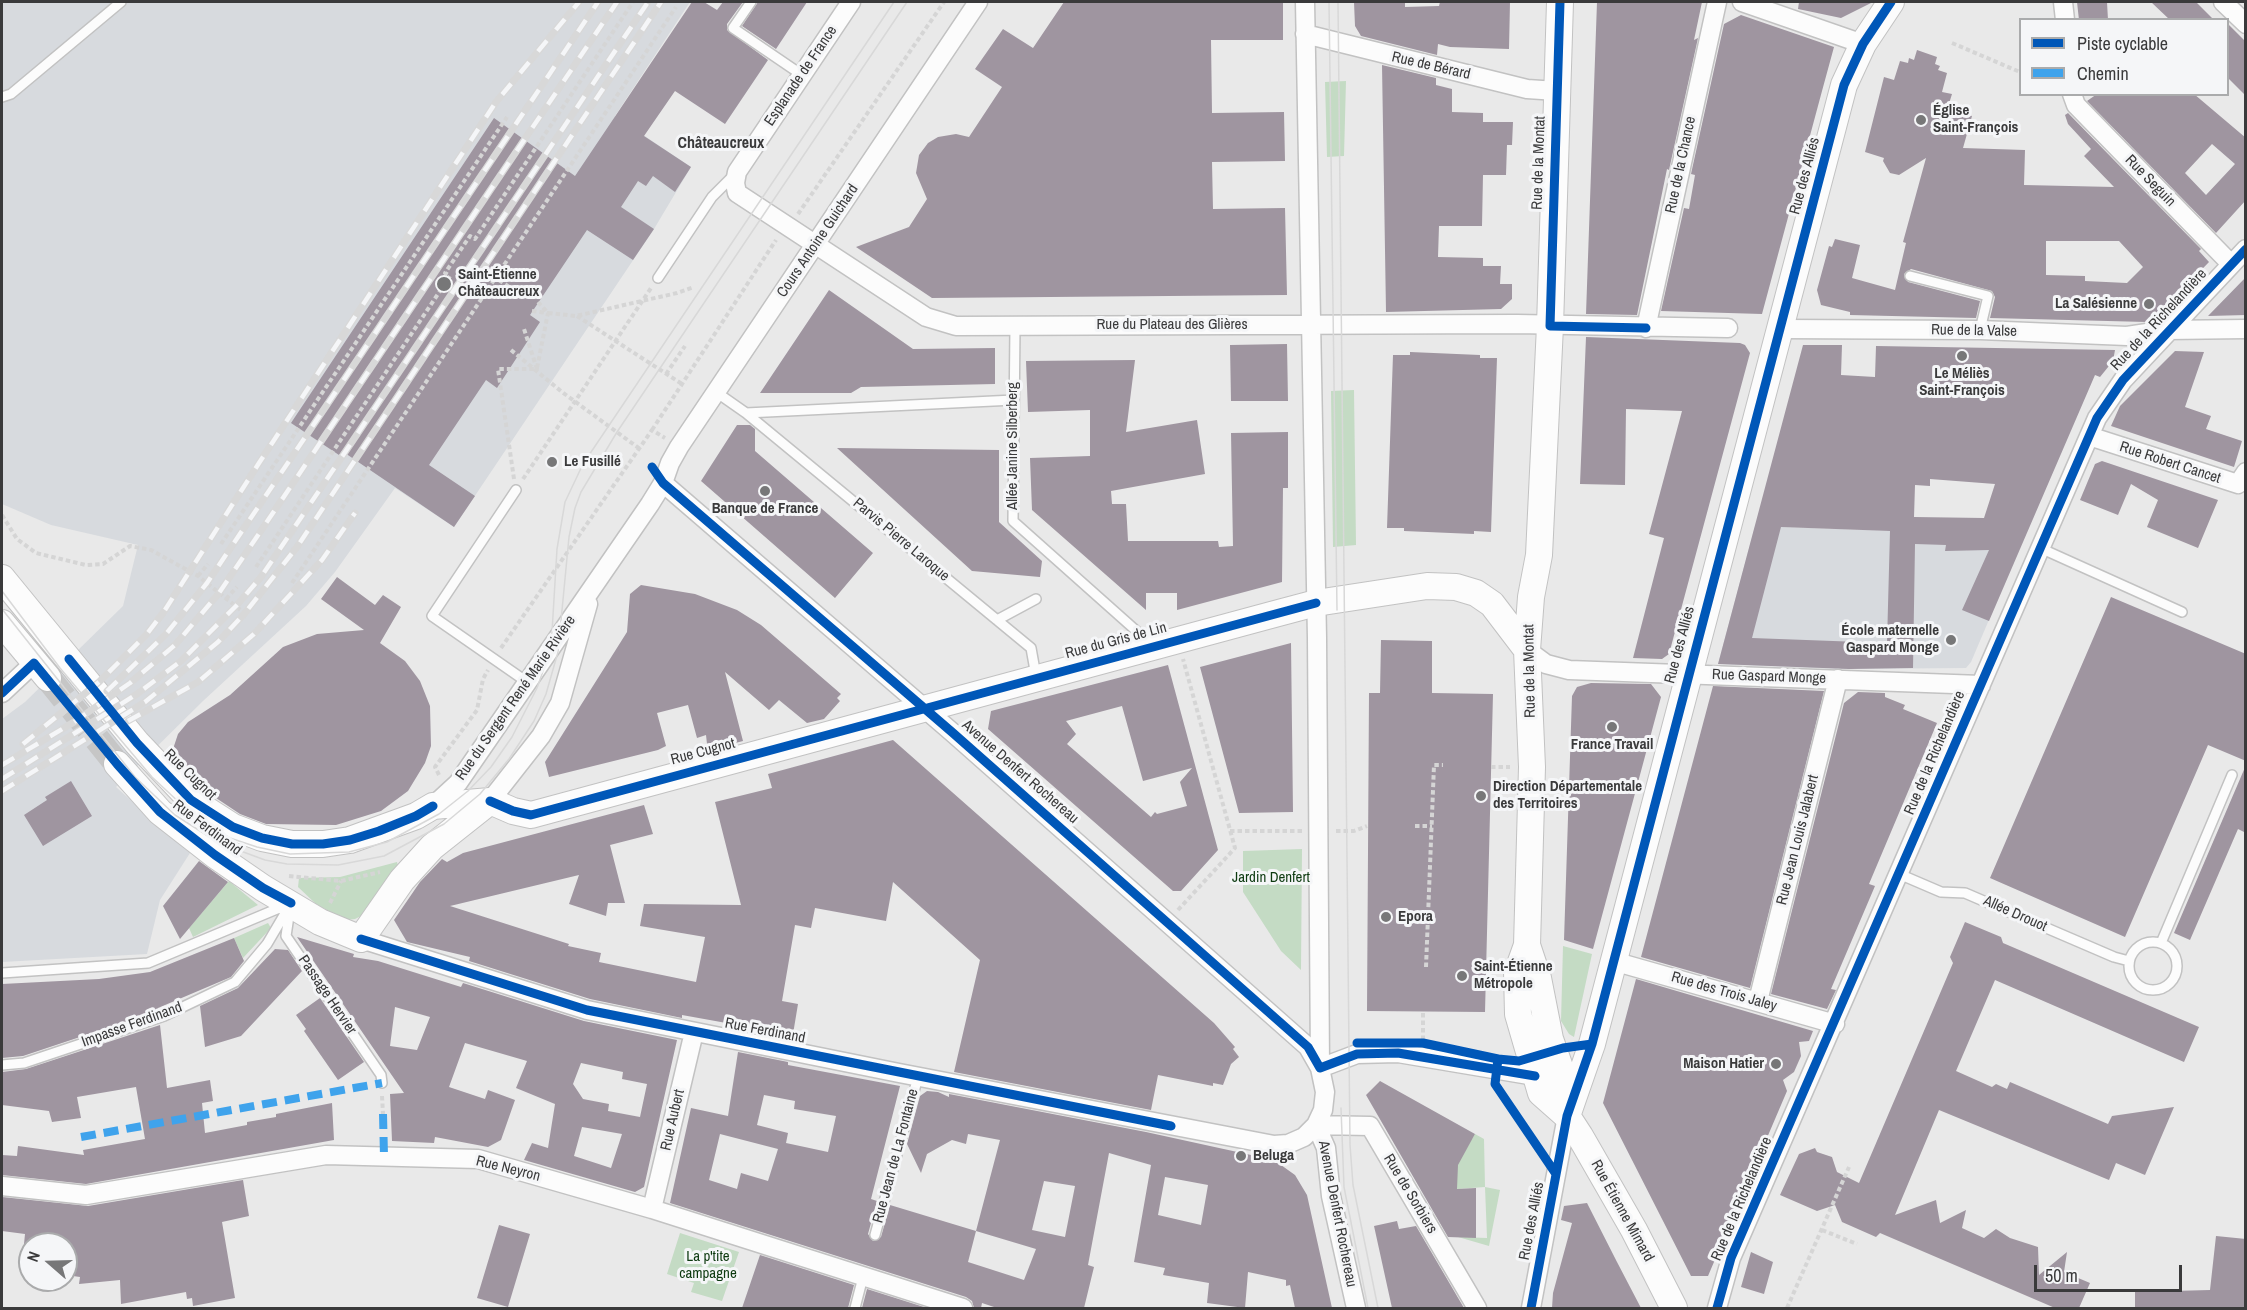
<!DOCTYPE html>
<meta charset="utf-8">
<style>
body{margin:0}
#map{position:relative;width:2247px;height:1310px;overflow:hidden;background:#e9e9e9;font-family:"Archivo Narrow",sans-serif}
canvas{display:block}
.frame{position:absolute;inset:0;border:3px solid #3a3a3b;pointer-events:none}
.legend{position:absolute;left:2019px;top:18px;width:210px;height:78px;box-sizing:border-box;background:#f5f6f8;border:2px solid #aaabac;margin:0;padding:8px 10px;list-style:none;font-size:18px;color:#3a3a3b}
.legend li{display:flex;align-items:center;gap:12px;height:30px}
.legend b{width:30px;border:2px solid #aaabac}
.north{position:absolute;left:18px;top:1232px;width:60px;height:60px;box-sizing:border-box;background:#f5f6f8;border:2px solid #aaabac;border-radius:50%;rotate:290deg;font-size:16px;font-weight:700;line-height:24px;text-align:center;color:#3a3a3b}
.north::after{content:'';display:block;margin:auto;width:21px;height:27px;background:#777778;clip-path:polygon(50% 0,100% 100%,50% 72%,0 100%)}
.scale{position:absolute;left:2034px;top:1265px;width:148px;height:27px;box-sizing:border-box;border:3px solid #3a3a3b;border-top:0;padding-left:8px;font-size:18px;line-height:21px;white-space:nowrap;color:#3a3a3b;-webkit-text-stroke:4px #f5f6f8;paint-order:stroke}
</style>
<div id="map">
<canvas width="2247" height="1310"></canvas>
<div class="frame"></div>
<ul class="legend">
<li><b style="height:8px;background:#0057b8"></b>Piste cyclable</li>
<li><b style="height:8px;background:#3fa3ec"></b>Chemin</li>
</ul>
<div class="north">N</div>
<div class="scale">50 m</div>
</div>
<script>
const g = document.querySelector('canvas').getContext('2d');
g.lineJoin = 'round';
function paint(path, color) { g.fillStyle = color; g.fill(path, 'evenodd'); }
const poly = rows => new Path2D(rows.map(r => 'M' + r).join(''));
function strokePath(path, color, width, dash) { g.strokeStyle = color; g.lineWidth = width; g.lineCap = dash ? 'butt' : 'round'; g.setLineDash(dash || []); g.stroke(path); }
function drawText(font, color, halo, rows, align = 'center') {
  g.font = font + ' "Archivo Narrow",sans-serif'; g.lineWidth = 6; g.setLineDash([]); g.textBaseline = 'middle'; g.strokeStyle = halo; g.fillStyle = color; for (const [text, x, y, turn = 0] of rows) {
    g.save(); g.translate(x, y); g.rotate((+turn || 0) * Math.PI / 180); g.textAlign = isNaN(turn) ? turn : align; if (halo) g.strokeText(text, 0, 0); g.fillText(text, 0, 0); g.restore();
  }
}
paint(poly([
 [2,2,690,2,615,116,691,167,654,229,454,527,395,488,335,572,306,606,203,701,116,787,190,853,160,900,147,954,2,962,2,719,25,702,123,606,138,545,51,525,2,504],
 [1755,526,2010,535,2020,547,1971,662,1966,668,1841,669,1718,664]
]), '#d7dade');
paint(poly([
 [1346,81,1344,156,1327,157,1325,82],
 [1354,390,1356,545,1333,547,1331,391],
 [1302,849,1301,970,1281,951,1243,892,1243,851],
 [397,862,399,869,367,913,355,919,345,920,316,904,298,887,299,878,340,877],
 [229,881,258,905,193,937,189,928],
 [268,923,271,928,243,958,234,938],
 [1563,946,1592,954,1574,1037,1569,1034,1561,1021],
 [1475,1134,1484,1139,1485,1187,1500,1190,1489,1246,1458,1237,1487,1238,1485,1187,1457,1189,1457,1155,1463,1154],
 [680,1233,739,1252,722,1301,691,1292,694,1283,667,1274]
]), '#c4dbc4');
paint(poly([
 [692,2,704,2,717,10,723,2,743,2,727,24,727,30,768,60,725,124,675,91,644,136,691,167,675,192,653,176,646,186,638,181,621,207,654,229,633,260,587,230,530,315,540,322,497,388,486,380,429,465,475,496,454,527,342,451,339,455,291,423,494,118,575,176],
 [758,2,807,2,776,49,742,26],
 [1064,2,1283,2,1283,40,1211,40,1212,113,1284,112,1285,161,1212,162,1213,209,1285,208,1287,295,932,298,856,247,909,227,927,199,916,173,919,155,928,143,938,137,956,134,969,137,1002,87,975,69,1003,29,1033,48],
 [1354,2,1405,2,1405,7,1439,6,1440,2,1510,2,1509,49,1450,47,1438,44,1437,55,1361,36,1355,26],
 [1597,2,1702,2,1694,40,1698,38,1669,170,1667,169,1637,315,1586,314],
 [1799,2,1873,2,1841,18,1798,9],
 [2077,2,2107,2,2108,20,2079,20],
 [2151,2,2196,2,2214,20,2170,20],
 [1741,15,1834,47,1822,91,1762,314,1661,311,1684,208,1689,209,1695,175,1691,174,1724,24],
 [2228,24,2246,42,2246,96,2228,78],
 [1917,50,1937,57,1935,64,1940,66,1938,70,1947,73,1942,92,1952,94,1947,110,1972,116,1963,148,2025,150,2024,185,2114,187,2084,156,2091,149,2068,124,2065,115,2068,113,2201,249,2199,251,2209,262,2155,318,2147,322,1990,318,1995,297,1992,291,1911,269,1904,274,1908,282,1980,301,1976,318,1850,315,1850,312,1821,305,1817,290,1829,246,1832,247,1835,239,1860,245,1852,278,1895,290,1906,243,1903,242,1926,158,1899,175,1890,173,1883,161,1884,158,1865,152,1884,77,1894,80,1900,61,1908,63,1909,58,1914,60],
 [2046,241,2119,241,2143,267,2127,283,2085,281,2085,276,2046,275],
 [1382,65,1436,78,1436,85,1452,89,1452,112,1483,113,1483,122,1513,122,1512,145,1507,145,1506,175,1483,175,1482,226,1439,226,1438,257,1483,258,1483,266,1501,266,1500,284,1512,284,1512,299,1501,309,1386,312],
 [2097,94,2194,94,2246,138,2246,200,2216,233,2087,101],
 [2212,144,2235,164,2206,195,2185,173],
 [2246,277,2246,315,2208,316],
 [829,290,913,349,995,348,995,384,861,387,851,393,760,393],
 [1586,337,1740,343,1745,345,1750,353,1669,654,1662,659,1633,658,1664,538,1649,534,1682,411,1626,409,1625,485,1580,484],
 [1287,344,1288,401,1231,401,1230,345],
 [1803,345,1842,345,1841,375,1875,377,1876,346,2115,350,2113,361,2100,377,2095,375,1989,621,1962,610,1989,550,1945,551,1946,545,1915,544,1913,668,1849,669,1718,664],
 [1930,479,1995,484,1984,518,1914,517,1915,485,1930,486],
 [1781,527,1890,531,1887,643,1752,638],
 [2175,351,2204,352,2185,407,2211,416,2206,429,2242,441,2234,467,2111,426,2120,406],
 [1410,352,1480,355,1480,358,1497,358,1491,532,1474,531,1474,534,1404,531,1404,528,1387,528,1393,355,1410,355],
 [1135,360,1126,432,1197,420,1205,474,1111,491,1112,504,1126,504,1128,541,1218,541,1219,547,1233,546,1231,433,1288,432,1288,488,1283,488,1282,582,1177,610,1177,593,1146,593,1146,610,1032,510,1030,458,1090,456,1090,410,1028,412,1026,361],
 [737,425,750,425,755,429,755,451,873,553,835,598,701,481],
 [837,448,999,450,999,522,1042,561,1040,577,972,571],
 [2102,461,2218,500,2198,548,2147,527,2158,500,2131,484,2118,515,2080,500,2095,464],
 [337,577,375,605,383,595,401,607,380,643,405,661,420,681,430,706,431,746,425,763,408,791,381,811,336,825,266,824,240,814,201,788,174,760,174,746,178,734,188,722,230,695,283,647,317,634,364,630,321,599],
 [641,585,695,594,737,610,761,625,841,694,837,698,840,701,824,719,807,723,779,700,769,710,725,672,743,741,720,747,718,741,707,744,706,735,697,738,688,705,657,713,666,746,658,750,549,777,545,762,627,632,630,594],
 [2111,597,2246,654,2246,761,2208,745,2125,937,1990,878],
 [1381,640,1432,641,1432,693,1493,694,1485,1012,1367,1011,1369,693,1380,693],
 [1291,643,1293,812,1239,813,1200,667],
 [1168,665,1218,850,1181,891,1173,891,988,729,991,711],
 [1122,706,1143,781,1192,768,1180,782,1187,806,1157,814,1155,812,1151,817,1067,744,1076,734,1066,721],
 [1591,683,1651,684,1661,697,1593,949,1564,940,1572,696,1577,687],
 [1713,686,1824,691,1750,988,1641,957],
 [1858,692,1885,693,1885,697,1905,705,1903,709,1937,723,1869,884,1875,886,1831,989,1836,990,1827,1009,1771,994,1844,703],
 [893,740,1214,1023,1235,1047,1233,1049,1239,1057,1231,1064,1223,1085,1213,1083,1213,1086,1158,1075,1151,1110,954,1072,980,960,893,882,886,921,815,908,811,928,795,925,782,1001,798,1004,792,1040,743,1030,743,1026,682,1015,682,1018,590,999,469,961,470,957,407,942,394,920,420,882,442,859,447,862,463,853,644,805,653,834,610,845,625,903,608,903,606,916,569,904,579,875,450,906,569,944,568,946,601,953,599,962,696,982,705,937,640,926,644,904,741,905,715,802,772,788,768,774],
 [2246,765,2246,833,2238,829,2190,940,2174,933],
 [71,781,92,816,43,846,24,815,47,800,45,797],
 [199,861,228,882,180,939,163,906],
 [1965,922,2001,937,2003,943,2199,1027,2184,1062,1995,980,1956,1071,1992,1087,1996,1084,2007,1089,2010,1082,2108,1124,2112,1116,2174,1107,2145,1175,2116,1163,2109,1180,1939,1110,1895,1215,1936,1200,1940,1223,1966,1210,1962,1228,1984,1238,1996,1229,2010,1238,2038,1247,2039,1275,2067,1252,2064,1272,2090,1283,2079,1308,2055,1308,1880,1233,1876,1237,1842,1222,1835,1205,1817,1211,1780,1195,1799,1154,1815,1148,1817,1152,1832,1157,1837,1172,1859,1183,1953,963,1950,957],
 [297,937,354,954,353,957,378,961,461,987,463,983,584,1021,677,1040,644,1187,635,1192,524,1160,532,1143,548,1148,555,1104,516,1088,527,1061,465,1043,449,1087,485,1099,488,1090,515,1100,501,1140,488,1147,435,1137,434,1143,392,1141,390,1094,404,1093],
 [395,1007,430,1017,417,1050,390,1046],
 [581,1063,623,1072,622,1079,647,1084,640,1117,608,1111,609,1104,583,1099,573,1084],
 [582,1127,622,1134,611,1168,574,1156],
 [234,938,244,961,231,977,158,1008,158,1011,23,1056,2,1058,2,984,99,979,150,972],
 [275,949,288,950,302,971,241,1036,205,1047,200,1006,238,988],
 [1636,979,1813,1031,1809,1041,1799,1042,1801,1056,1794,1072,1783,1080,1787,1091,1708,1276,1691,1276,1603,1103],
 [320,998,364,1062,338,1080,304,1031,306,1029,296,1015],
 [160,1025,167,1088,210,1080,213,1101,202,1103,205,1133,247,1125,247,1122,276,1117,276,1114,332,1103,334,1140,86,1184,2,1175,2,1155,17,1156,18,1146,84,1155,83,1150,145,1139,136,1087,77,1097,81,1118,52,1122,49,1111,2,1105,2,1072,26,1069],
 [738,1052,788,1062,788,1065,900,1086,871,1199,877,1201,868,1234,873,1241,881,1237,890,1205,976,1231,1000,1140,968,1134,966,1144,952,1140,927,1154,921,1173,907,1144,920,1096,927,1091,938,1092,949,1097,949,1094,1146,1132,1274,1160,1295,1175,1307,1195,1332,1308,1295,1308,1290,1285,1286,1286,1286,1280,1248,1272,1245,1308,1207,1303,1209,1283,1163,1275,1165,1268,1134,1262,1151,1165,1109,1153,1088,1265,1094,1267,1084,1308,997,1308,982,1303,981,1308,974,1308,972,1301,966,1297,670,1203,691,1108,728,1116],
 [764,1095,795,1101,794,1109,836,1116,828,1152,786,1143,788,1133,757,1125],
 [720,1134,778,1149,768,1181,741,1173,737,1189,709,1180],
 [1165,1177,1208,1185,1201,1225,1158,1215],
 [1044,1181,1075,1186,1065,1237,1032,1230],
 [976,1231,1036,1249,1024,1280,968,1262],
 [1380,1081,1475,1134,1458,1165,1457,1189,1476,1188,1476,1238,1448,1237,1366,1095],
 [243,1180,249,1216,222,1222,235,1298,193,1306,192,1298,187,1299,186,1292,121,1304,120,1280,79,1284,80,1277,66,1275,66,1244,24,1244,25,1234,2,1231,2,1197,88,1206],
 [1587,1203,1617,1262,1641,1308,1552,1308,1553,1293,1572,1223,1561,1220,1564,1206],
 [1397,1221,1399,1229,1416,1226,1464,1308,1392,1308,1374,1226],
 [499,1225,530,1234,508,1307,477,1298],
 [2216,1236,2246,1239,2246,1308,2135,1308,2135,1292,2210,1290],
 [1751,1252,1773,1262,1764,1294,1741,1287],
 [760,1255,854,1285,848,1308,742,1308],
 [867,1289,927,1308,862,1308]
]), '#9f95a0');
strokePath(poly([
 [48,678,117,764]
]), '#c6c6c6', 26, [26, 13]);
const lane = poly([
 [751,2,733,28,802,75],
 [2,97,11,94,121,2],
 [1910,276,1988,296,1980,330],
 [658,278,712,197,734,175],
 [1015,326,1013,521,1150,643],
 [716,392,746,413,1031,648,1036,676],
 [746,413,1014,400],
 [516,490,432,616,527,682],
 [2040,548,2182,612],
 [997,620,1036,599],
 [1899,874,1941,892,1965,893,2114,957,2129,961],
 [290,909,286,936,381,1075,382,1083],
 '2129 966a24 24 0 1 1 48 0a24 24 0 1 1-48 0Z',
 [2161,943,2232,775],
 [2,973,148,963,284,906],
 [2,1065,24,1063,164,1016,235,982,267,944,290,905],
 [875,1235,918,1077],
 [855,1308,863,1277]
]);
const street = poly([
 [851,2,737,172,735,183,737,193,926,317,956,326,1517,324,1728,328],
 [1305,2,1317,638,1320,1067],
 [1742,2,1863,44],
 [2063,2,2065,20],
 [2223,2,2246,24],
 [1305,34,1527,89,1557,91],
 [2072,94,2076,105,2231,264],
 [1646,328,1717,2],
 [1781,329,1980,330,2127,336,2167,330,2246,329],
 [2089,436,2238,484,2246,472],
 [1527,650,1546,664,1569,670,1981,685],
 [2,693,34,663],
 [490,801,541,736,560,703,588,604],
 [433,806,458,783,650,504,663,483,670,463,679,447,978,2],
 [361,939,587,1010,899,1073,1274,1145,1288,1144,1304,1137,1316,1125,1323,1110,1325,1092,1320,1068,1308,1047,953,733,663,483],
 [1613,961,1835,1024],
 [1758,1001,1838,679],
 [1320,1068,1357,1054,1398,1053,1535,1076],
 [1316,1125,1370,1126,1477,1308],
 [1316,1125,1326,1148,1331,1196,1356,1308],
 [2,1186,86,1195,326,1155,478,1159,652,1209,963,1308],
 [652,1209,694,1032],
 [1531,1308,1567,1116],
 [1717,1308,1731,1258,2097,418,2123,380,2246,249]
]);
const secondary = poly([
 [1560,2,1550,326,1539,555,1531,597,1527,650,1532,767,1527,945,1517,973,1518,1014,1541,1093,1567,1116,1580,1136,1634,1230,1674,1308],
 [2,578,137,743,191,800,233,827,262,838,292,844,323,844,350,840,416,816,433,806,490,801,513,811,531,815,1271,615,1316,603,1427,586,1456,587,1476,593,1492,604,1527,650],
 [2,623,48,678],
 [117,764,160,812,215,855,263,888,320,922,361,939,402,880,432,847,490,801],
 [1527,945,1538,978,1550,1039,1563,1076,1566,1110],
 [1567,1116,1592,1044,1844,85,1863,44,1891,2]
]);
strokePath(lane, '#c2c2c2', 12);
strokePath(street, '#c2c2c2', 21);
strokePath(secondary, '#c2c2c2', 28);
strokePath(poly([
 [1952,43,2020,72],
 [798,214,944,2],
 [499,280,518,293],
 [538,302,548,313,576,316,677,293,694,287],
 [532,311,548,313,537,368],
 [577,316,682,384],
 [511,350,562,392,640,449],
 [666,374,685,346],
 [652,430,776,240],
 [514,479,498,369,537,369,524,329],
 [523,479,651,288],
 [2,515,17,539,36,553,86,565,103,564,130,546,151,550,198,576,248,616],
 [221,544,507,117],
 [256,567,450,276,445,273,470,236,475,239,633,2],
 [198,576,208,564],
 [292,583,676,7],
 [226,599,237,587],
 [501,648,652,430,665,438],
 [1491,767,1510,767],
 [439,775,435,767,477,710,483,679,488,670],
 [1415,826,1432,826],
 [1230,831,1302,831],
 [1336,831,1354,831,1367,826],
 [289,876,341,881,380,872],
 [330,903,341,881],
 [1178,910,1235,848,1183,659],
 [1426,967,1434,765,1443,765],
 [1423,1040,1423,1011],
 [382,1096,383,1114],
 [1822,1230,1857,1244],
 [1787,1308,1849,1167]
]), '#d5d5d5', 4, [4.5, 3]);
strokePath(lane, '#fcfcfc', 9);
strokePath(street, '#fcfcfc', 18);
strokePath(secondary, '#fcfcfc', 26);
strokePath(poly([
 [1329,2,1337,610],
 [1338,2,1350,1145,1353,1185,1378,1308],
 [2,591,60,668,152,777,198,820,230,838,257,847,290,854,349,852,387,842,439,814,468,791,491,767,512,737,537,688,548,657,552,632,557,549,565,502,583,464,894,2],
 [2,609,135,777,175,815,219,843,265,860,287,864,338,865,384,856,444,824,480,794,509,759,534,721,546,694,558,652,569,537,575,508,581,492,617,432,907,2],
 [1341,1108,1344,1187,1368,1308]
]), '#d8d8d8', 1.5);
const rail = poly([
 [107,691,166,634,207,583,598,2],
 [128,721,198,682,254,634,322,560,355,513],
 [23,744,99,682,146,635,163,613,259,463,496,102,579,2],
 [2,765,74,722,130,683,175,645,219,593,617,2],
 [2,779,137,694,181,661,236,606,261,577,648,2],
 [2,791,145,702,218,642,245,613,297,547,661,2]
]);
strokePath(rail, '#d8d8d8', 7);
strokePath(rail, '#f5f6f8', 4.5, [14]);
strokePath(poly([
 [383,1114,384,1156],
 [81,1137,382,1083]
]), '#3fa3ec', 8, [15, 8]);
strokePath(poly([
 [1560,2,1550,326,1646,328],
 [652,467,663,483,953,733,1308,1047,1320,1068,1357,1054,1398,1053,1535,1076],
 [69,659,137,743,191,800,233,827,262,838,292,844,323,844,350,840,379,831,416,816,433,806],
 [2,693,34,663,117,764,160,812,215,855,263,888,291,903],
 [490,801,513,811,531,815,1316,603],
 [361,939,587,1010,1171,1126],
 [1357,1043,1423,1043,1498,1059,1495,1084,1556,1174],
 [1498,1059,1519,1061,1563,1048,1592,1044],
 [1531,1308,1567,1116,1592,1044,1844,85,1863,44,1891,2],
 [1717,1308,1731,1258,2097,418,2123,380,2246,249]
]), '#0057b8', 9);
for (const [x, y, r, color] of [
 [1921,120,6,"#777778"],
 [444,284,8,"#777778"],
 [2149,304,6,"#777778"],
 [1962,356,6,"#777778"],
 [552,462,6,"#777778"],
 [765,491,6,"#777778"],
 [1951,640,6,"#777778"],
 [1612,727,6,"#777778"],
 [1481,796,6,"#777778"],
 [1386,917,6,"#777778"],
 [1462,976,6,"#777778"],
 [1776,1064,6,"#777778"],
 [1241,1156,6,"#777778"]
]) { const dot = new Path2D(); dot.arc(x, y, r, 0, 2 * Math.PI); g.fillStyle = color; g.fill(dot); strokePath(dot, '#f5f6f8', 2); }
drawText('15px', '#3a3a3b', '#f5f6f8', [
 ["Rue de Bérard",1431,66,13],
 ["Esplanade de France",801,76,-56],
 ["Rue de la Montat",1539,163,-88],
 ["Rue de la Chance",1681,165,-78],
 ["Rue des Alliés",1805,176,-75],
 ["Rue Seguin",2150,181,46],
 ["Cours Antoine Guichard",818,241,-56],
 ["Rue de la Richelandière",2159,320,-47],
 ["Rue du Plateau des Glières",1172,325],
 ["Rue de la Valse",1974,331,1],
 ["Allée Janine Silberberg",1013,446,-90],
 ["Rue Robert Cancet",2170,463,18],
 ["Parvis Pierre Laroque",901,540,40],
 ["Rue du Gris de Lin",1116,641,-15],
 ["Rue des Alliés",1680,645,-75],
 ["Rue de la Montat",1530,671,-91],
 ["Rue Gaspard Monge",1769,677,2],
 ["Rue du Sergent René Marie Rivière",516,698,-55],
 ["Rue Cugnot",703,752,-15],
 ["Rue de la Richelandière",1935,753,-67],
 ["Avenue Denfert Rochereau",1020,772,41],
 ["Rue Cugnot",190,775,44],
 ["Rue Ferdinand",207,828,37],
 ["Rue Jean Louis Jalabert",1798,840,-76],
 ["Allée Drouot",2015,914,24],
 ["Rue des Trois Jaley",1724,992,16],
 ["Passage Hervier",327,995,56],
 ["Impasse Ferdinand",132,1025,-20],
 ["Rue Ferdinand",765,1031,11],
 ["Rue Aubert",673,1120,-77],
 ["Rue Jean de La Fontaine",896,1156,-75],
 ["Rue Neyron",508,1169,14],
 ["Rue de Sorbiers",1410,1194,59],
 ["Rue de la Richelandière",1742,1199,-67],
 ["Rue Étienne Mimard",1622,1211,61],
 ["Avenue Denfert Rochereau",1337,1214,79],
 ["Rue des Alliés",1532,1221,-79]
]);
drawText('bold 15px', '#3a3a3b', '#f5f6f8', [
 ["Église",1933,111],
 ["Saint-François",1933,128],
 ["Saint-Étienne",458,275],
 ["Châteaucreux",458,292],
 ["La Salésienne",2137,304,"right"],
 ["Le Méliès",1962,374,"center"],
 ["Saint-François",1962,391,"center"],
 ["Le Fusillé",564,462],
 ["Banque de France",765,509,"center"],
 ["École maternelle",1939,631,"right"],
 ["Gaspard Monge",1939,648,"right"],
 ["France Travail",1612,745,"center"],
 ["Direction Départementale",1493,787],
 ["des Territoires",1493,804],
 ["Epora",1398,917],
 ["Saint-Étienne",1474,967],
 ["Métropole",1474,984],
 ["Maison Hatier",1764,1064,"right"],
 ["Beluga",1253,1156]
], 'left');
drawText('15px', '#0d3a10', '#f5f6f8', [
 ["Jardin Denfert",1271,878],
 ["La p'tite",708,1257],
 ["campagne",708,1274]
]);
drawText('bold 16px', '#3a3a3b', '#f5f6f8', [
 ["Châteaucreux",721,144]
]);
</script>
